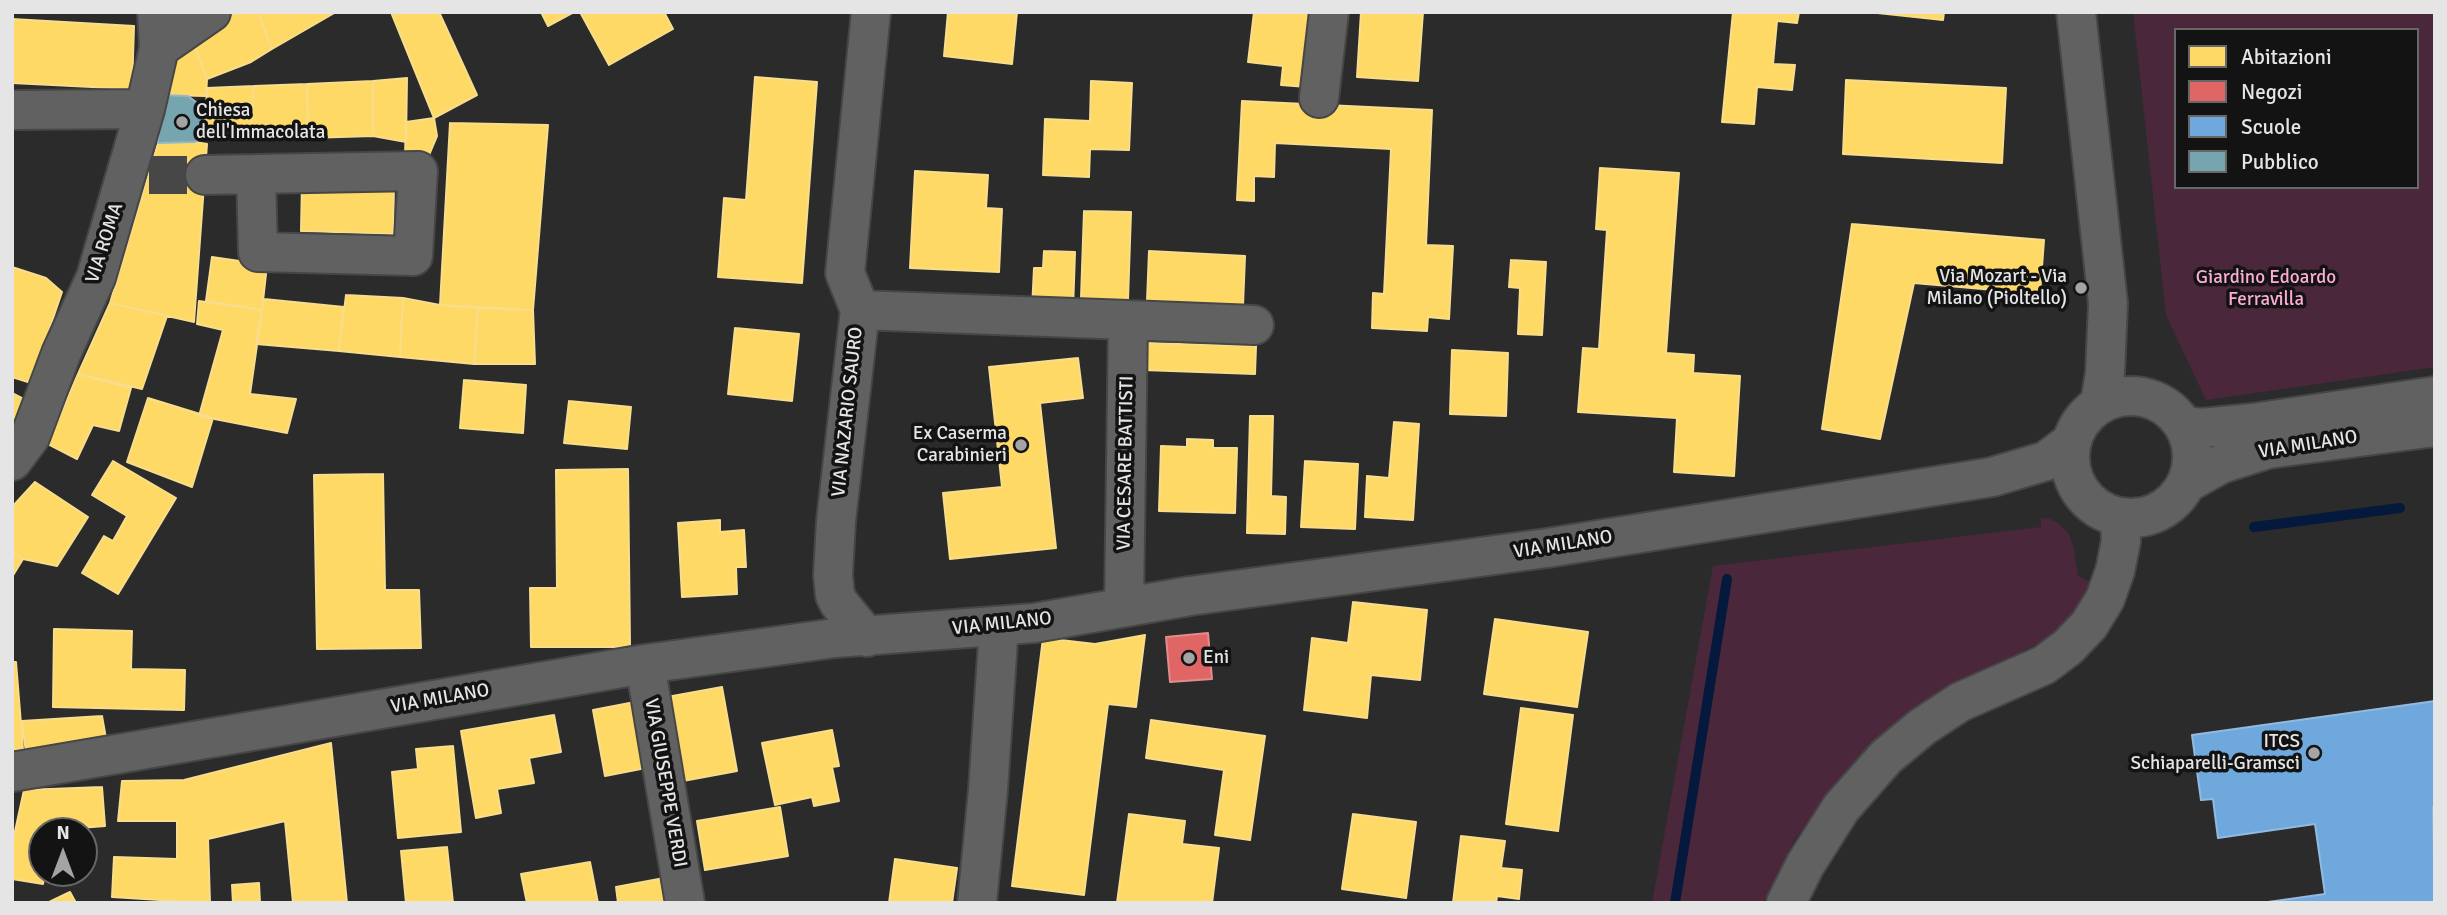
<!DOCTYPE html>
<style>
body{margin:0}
#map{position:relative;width:2447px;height:915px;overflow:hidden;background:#2b2b2b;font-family:Signika,sans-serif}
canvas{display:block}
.frame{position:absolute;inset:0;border:14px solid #e5e5e6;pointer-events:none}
.legend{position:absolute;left:2174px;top:28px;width:245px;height:161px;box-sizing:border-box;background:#131314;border:2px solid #676768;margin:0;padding:9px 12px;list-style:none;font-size:21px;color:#e5e5e6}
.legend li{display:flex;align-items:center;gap:14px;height:35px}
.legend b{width:35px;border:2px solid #676768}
.north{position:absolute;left:28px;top:817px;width:70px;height:70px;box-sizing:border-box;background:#131314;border:2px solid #676768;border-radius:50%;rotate:0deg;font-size:19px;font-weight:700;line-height:28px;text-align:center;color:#e5e5e6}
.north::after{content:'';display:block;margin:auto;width:24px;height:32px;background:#a4a4a5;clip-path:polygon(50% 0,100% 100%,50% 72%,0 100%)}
</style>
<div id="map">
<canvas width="2447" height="915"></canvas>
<div class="frame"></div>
<ul class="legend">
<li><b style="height:19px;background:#ffd966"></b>Abitazioni</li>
<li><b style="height:19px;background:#e06666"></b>Negozi</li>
<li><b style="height:19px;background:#6fa8dc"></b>Scuole</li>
<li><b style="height:19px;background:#76a5af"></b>Pubblico</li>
</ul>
<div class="north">N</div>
</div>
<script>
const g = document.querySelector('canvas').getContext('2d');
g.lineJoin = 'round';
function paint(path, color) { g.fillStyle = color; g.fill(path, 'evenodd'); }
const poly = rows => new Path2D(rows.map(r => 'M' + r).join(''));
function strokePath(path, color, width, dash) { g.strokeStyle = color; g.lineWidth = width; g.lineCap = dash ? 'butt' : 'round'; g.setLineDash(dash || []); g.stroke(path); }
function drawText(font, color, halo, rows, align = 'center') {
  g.font = font + ' Signika,sans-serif'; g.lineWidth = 7; g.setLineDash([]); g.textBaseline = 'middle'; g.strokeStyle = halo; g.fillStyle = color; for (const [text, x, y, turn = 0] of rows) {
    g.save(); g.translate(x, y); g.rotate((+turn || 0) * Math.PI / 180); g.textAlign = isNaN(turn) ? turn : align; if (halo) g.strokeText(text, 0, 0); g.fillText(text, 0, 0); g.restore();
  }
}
paint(poly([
 [2133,12,2435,12,2435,367,2206,400,2166,315],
 [2176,30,2417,30,2417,187,2176,187],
 [2041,518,2050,519,2059,524,2068,533,2073,545,2078,576,2092,583,2065,625,2043,641,1952,686,1879,737,1847,770,1795,839,1763,903,1652,903,1713,566,2041,527]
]), '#4b273b');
const homes = poly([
 [237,12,258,12,272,49,251,62,207,79,191,37,237,12],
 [258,12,336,12,272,49,258,12],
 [391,12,439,12,477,95,434,118,391,12],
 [541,12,574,12,548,26,541,12],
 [580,12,664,12,673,29,609,65,580,12],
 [948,12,1017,12,1012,64,944,56,948,12],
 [1254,12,1315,12,1307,87,1281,85,1283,66,1248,62,1254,12],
 [1361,12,1423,12,1418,81,1357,77,1361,12],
 [1733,12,1799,12,1797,23,1777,21,1773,64,1795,65,1792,90,1757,87,1754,124,1722,122,1733,12],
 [1868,12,1944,12,1943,20,1868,12],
 [12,19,134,26,132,89,12,83,12,19],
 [193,43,207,79,206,96,160,95,162,55,193,43],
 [755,77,817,82,802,283,718,277,724,198,746,200,755,77],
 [407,78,406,142,373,136,373,81,407,78],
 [1846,80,2006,88,2002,163,1843,154,1846,80],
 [373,81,373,136,308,138,307,84,373,81],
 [1091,81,1132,83,1129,150,1090,149,1089,177,1043,175,1045,119,1090,121,1091,81],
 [307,84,308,138,251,138,254,86,307,84],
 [254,86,251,138,205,136,207,88,254,86],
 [1242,101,1432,110,1426,245,1453,246,1449,319,1428,317,1427,331,1372,328,1373,293,1384,294,1391,149,1275,143,1274,177,1254,176,1254,201,1237,200,1242,101],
 [434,118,437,136,429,155,405,155,406,122,434,118],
 [450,123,548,125,533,310,440,305,450,123],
 [195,142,207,144,194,322,110,303,158,143,195,142],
 [1600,168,1679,173,1666,353,1694,355,1693,373,1740,376,1734,476,1674,472,1677,418,1578,412,1583,348,1599,349,1607,230,1596,229,1600,168],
 [915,171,988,175,986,208,1002,209,999,272,910,268,915,171],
 [302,182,394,185,393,234,301,231,302,182],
 [1084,211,1131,212,1128,300,1081,298,1084,211],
 [1852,224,2044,240,2040,294,1914,283,1880,439,1822,429,1852,224],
 [1044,251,1075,252,1073,310,1032,309,1034,268,1043,268,1044,251],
 [1149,251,1245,256,1243,306,1147,301,1149,251],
 [212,257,267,265,262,310,206,301,212,257],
 [1511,260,1546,262,1542,335,1518,334,1520,288,1509,287,1511,260],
 [12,267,46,278,62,292,31,383,12,377,12,267],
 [346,295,403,298,400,357,339,351,346,295],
 [403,298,440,305,478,308,474,364,400,357,403,298],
 [264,299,344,307,339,351,256,344,264,299],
 [199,301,262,310,250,394,296,399,287,433,199,416,223,330,197,324,199,301],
 [110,303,167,316,142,389,78,374,110,303],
 [478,308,533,310,535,364,474,364,478,308],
 [735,328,799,334,792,401,728,394,735,328],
 [1143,343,1256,346,1255,374,1143,370,1143,343],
 [1452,350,1508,353,1506,416,1450,414,1452,350],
 [1078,358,1083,398,1040,403,1056,548,950,559,943,493,1002,487,989,367,1078,358],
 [78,374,131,388,119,431,93,425,77,459,48,444,78,374],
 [464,380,526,385,523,433,460,428,464,380],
 [12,393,37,406,12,446,12,393],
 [148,398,213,418,192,487,127,462,148,398],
 [569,401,631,407,627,449,564,443,569,401],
 [1250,416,1273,416,1271,496,1286,497,1285,534,1247,533,1250,416],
 [1394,422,1419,424,1413,520,1365,517,1367,476,1389,478,1394,422],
 [1187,439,1213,440,1213,448,1237,448,1235,513,1159,511,1161,446,1187,447,1187,439],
 [113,461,176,498,118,594,82,573,104,536,113,541,127,516,92,495,113,461],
 [1305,461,1358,464,1355,529,1301,527,1305,461],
 [628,469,630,647,531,647,530,588,557,588,556,470,628,469],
 [383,474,385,590,419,590,421,648,317,649,314,475,383,474],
 [35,482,88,517,57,566,23,559,12,551,12,507,35,482],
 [720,520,720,532,744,530,746,567,736,567,737,594,682,597,678,523,720,520],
 [12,551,23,559,12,577,12,551],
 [1353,602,1427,610,1420,680,1371,675,1367,718,1304,710,1312,638,1348,643,1353,602],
 [1495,619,1588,632,1577,707,1484,694,1495,619],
 [54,629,132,631,131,669,185,670,184,710,53,707,54,629],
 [1145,635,1136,707,1108,704,1084,895,1012,886,1043,638,1095,644,1145,635],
 [12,662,16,662,23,749,12,750,12,662],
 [722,687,737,771,683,781,667,697,722,687],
 [640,701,651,767,605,776,593,710,640,701],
 [1521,708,1573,715,1558,831,1506,824,1521,708],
 [554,715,561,752,529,758,534,783,497,789,501,813,476,818,461,731,554,715],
 [102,716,108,750,27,761,22,721,102,716],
 [1151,720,1265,736,1250,840,1215,835,1224,770,1146,758,1151,720],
 [832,730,839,766,832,767,839,801,814,806,812,797,775,805,762,743,832,730],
 [331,743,347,903,293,903,285,821,208,839,210,903,175,903,176,901,112,897,114,857,177,859,177,821,118,821,122,781,184,780,331,743],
 [453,746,461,832,398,838,392,772,418,769,416,749,453,746],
 [102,787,105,826,42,831,42,873,45,873,43,884,12,879,12,845,24,790,102,787],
 [780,807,788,856,705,870,697,821,780,807],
 [1129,814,1185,821,1182,844,1219,848,1212,903,1117,903,1129,814],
 [1353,814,1416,822,1406,898,1342,889,1353,814],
 [1461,836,1505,841,1501,868,1522,870,1519,899,1497,896,1496,903,1453,903,1461,836],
 [447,847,453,903,406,903,401,851,447,847],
 [895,859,957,868,952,903,889,903,895,859],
 [590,862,598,903,527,903,521,874,590,862],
 [664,878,669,903,618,903,616,887,664,878],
 [259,883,260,903,233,903,232,885,259,883],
 [70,892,76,903,47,903,70,892]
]);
paint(homes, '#ffd966');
strokePath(homes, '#f7dd8c', 2);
const shops = poly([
 [1208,633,1212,679,1170,682,1166,637,1208,633]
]);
paint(shops, '#e06666');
strokePath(shops, '#e28c8c', 2);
const schools = poly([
 [2435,701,2435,807,2433,807,2435,903,2261,903,2325,894,2315,824,2218,838,2213,799,2201,800,2192,735,2435,701]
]);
paint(schools, '#6fa8dc');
strokePath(schools, '#92badf', 2);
const public = poly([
 [160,95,188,96,205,109,205,136,195,142,158,143,160,95]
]);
paint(public, '#76a5af');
strokePath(public, '#97b8c0', 2);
strokePath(poly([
 [2254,527,2400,508],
 [1675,903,1727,579]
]), '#04193b', 10);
strokePath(poly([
 [149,175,205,175]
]), '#474747', 38, [38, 19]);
const minor = poly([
 [2076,12,2108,303,2105,373,2100,403],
 [159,48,211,12],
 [1319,98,1329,12],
 [12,110,145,109],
 [205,175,256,174,418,171,413,256,258,252,256,174],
 [860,310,1128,320,1124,607],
 [1128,320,1254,325],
 '2070 457a61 61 0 1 1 122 0a61 61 0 1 1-122 0Z',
 [2184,426,2202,428,2253,423,2435,396],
 [12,461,30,437,61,354,96,277,145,109,159,48,157,12],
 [2187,483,2221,464,2268,449,2435,427],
 [867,637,839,603,835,595,833,575,836,521,860,310,845,273,871,12],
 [645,664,685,903],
 [12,772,645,664,835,638,1034,623,1190,596,1547,548,1992,477,2046,461,2070,443],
 [977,903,988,790,999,626],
 [1786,903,1805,865,1841,808,1886,757,1922,727,1960,702,2044,665,2068,647,2089,625,2105,599,2115,571,2121,541,2120,517]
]);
strokePath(minor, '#464646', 42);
strokePath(minor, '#616162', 38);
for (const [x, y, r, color] of [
 [182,122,7,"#a4a4a5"],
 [2081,288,7,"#a4a4a5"],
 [1021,445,7,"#a4a4a5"],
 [1189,658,7,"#a4a4a5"],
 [2314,753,7,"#a4a4a5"]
]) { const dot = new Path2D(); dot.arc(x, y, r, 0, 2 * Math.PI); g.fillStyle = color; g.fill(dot); strokePath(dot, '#131314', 2.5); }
drawText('19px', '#e5e5e6', '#131314', [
 ["Chiesa",196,111,"left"],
 ["dell'Immacolata",196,133,"left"],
 ["Via Mozart - Via",2067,277],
 ["Milano (Pioltello)",2067,299],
 ["Ex Caserma",1007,434],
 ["Carabinieri",1007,456],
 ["Eni",1203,658,"left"],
 ["ITCS",2300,742],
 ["Schiaparelli-Gramsci",2300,764]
], 'right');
drawText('19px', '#e5e5e6', '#131314', [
 ["VIA ROMA",105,243,-72],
 ["VIA NAZARIO SAURO",848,412,-84],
 ["VIA MILANO",2308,445,-9],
 ["VIA CESARE BATTISTI",1126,463,-89],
 ["VIA MILANO",1563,545,-9],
 ["VIA MILANO",1002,624,-6],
 ["VIA MILANO",440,699,-10],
 ["VIA GIUSEPPE VERDI",665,783,80]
]);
drawText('19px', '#fcacd5', '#131314', [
 ["Giardino Edoardo",2266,278],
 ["Ferravilla",2266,300]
]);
</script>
